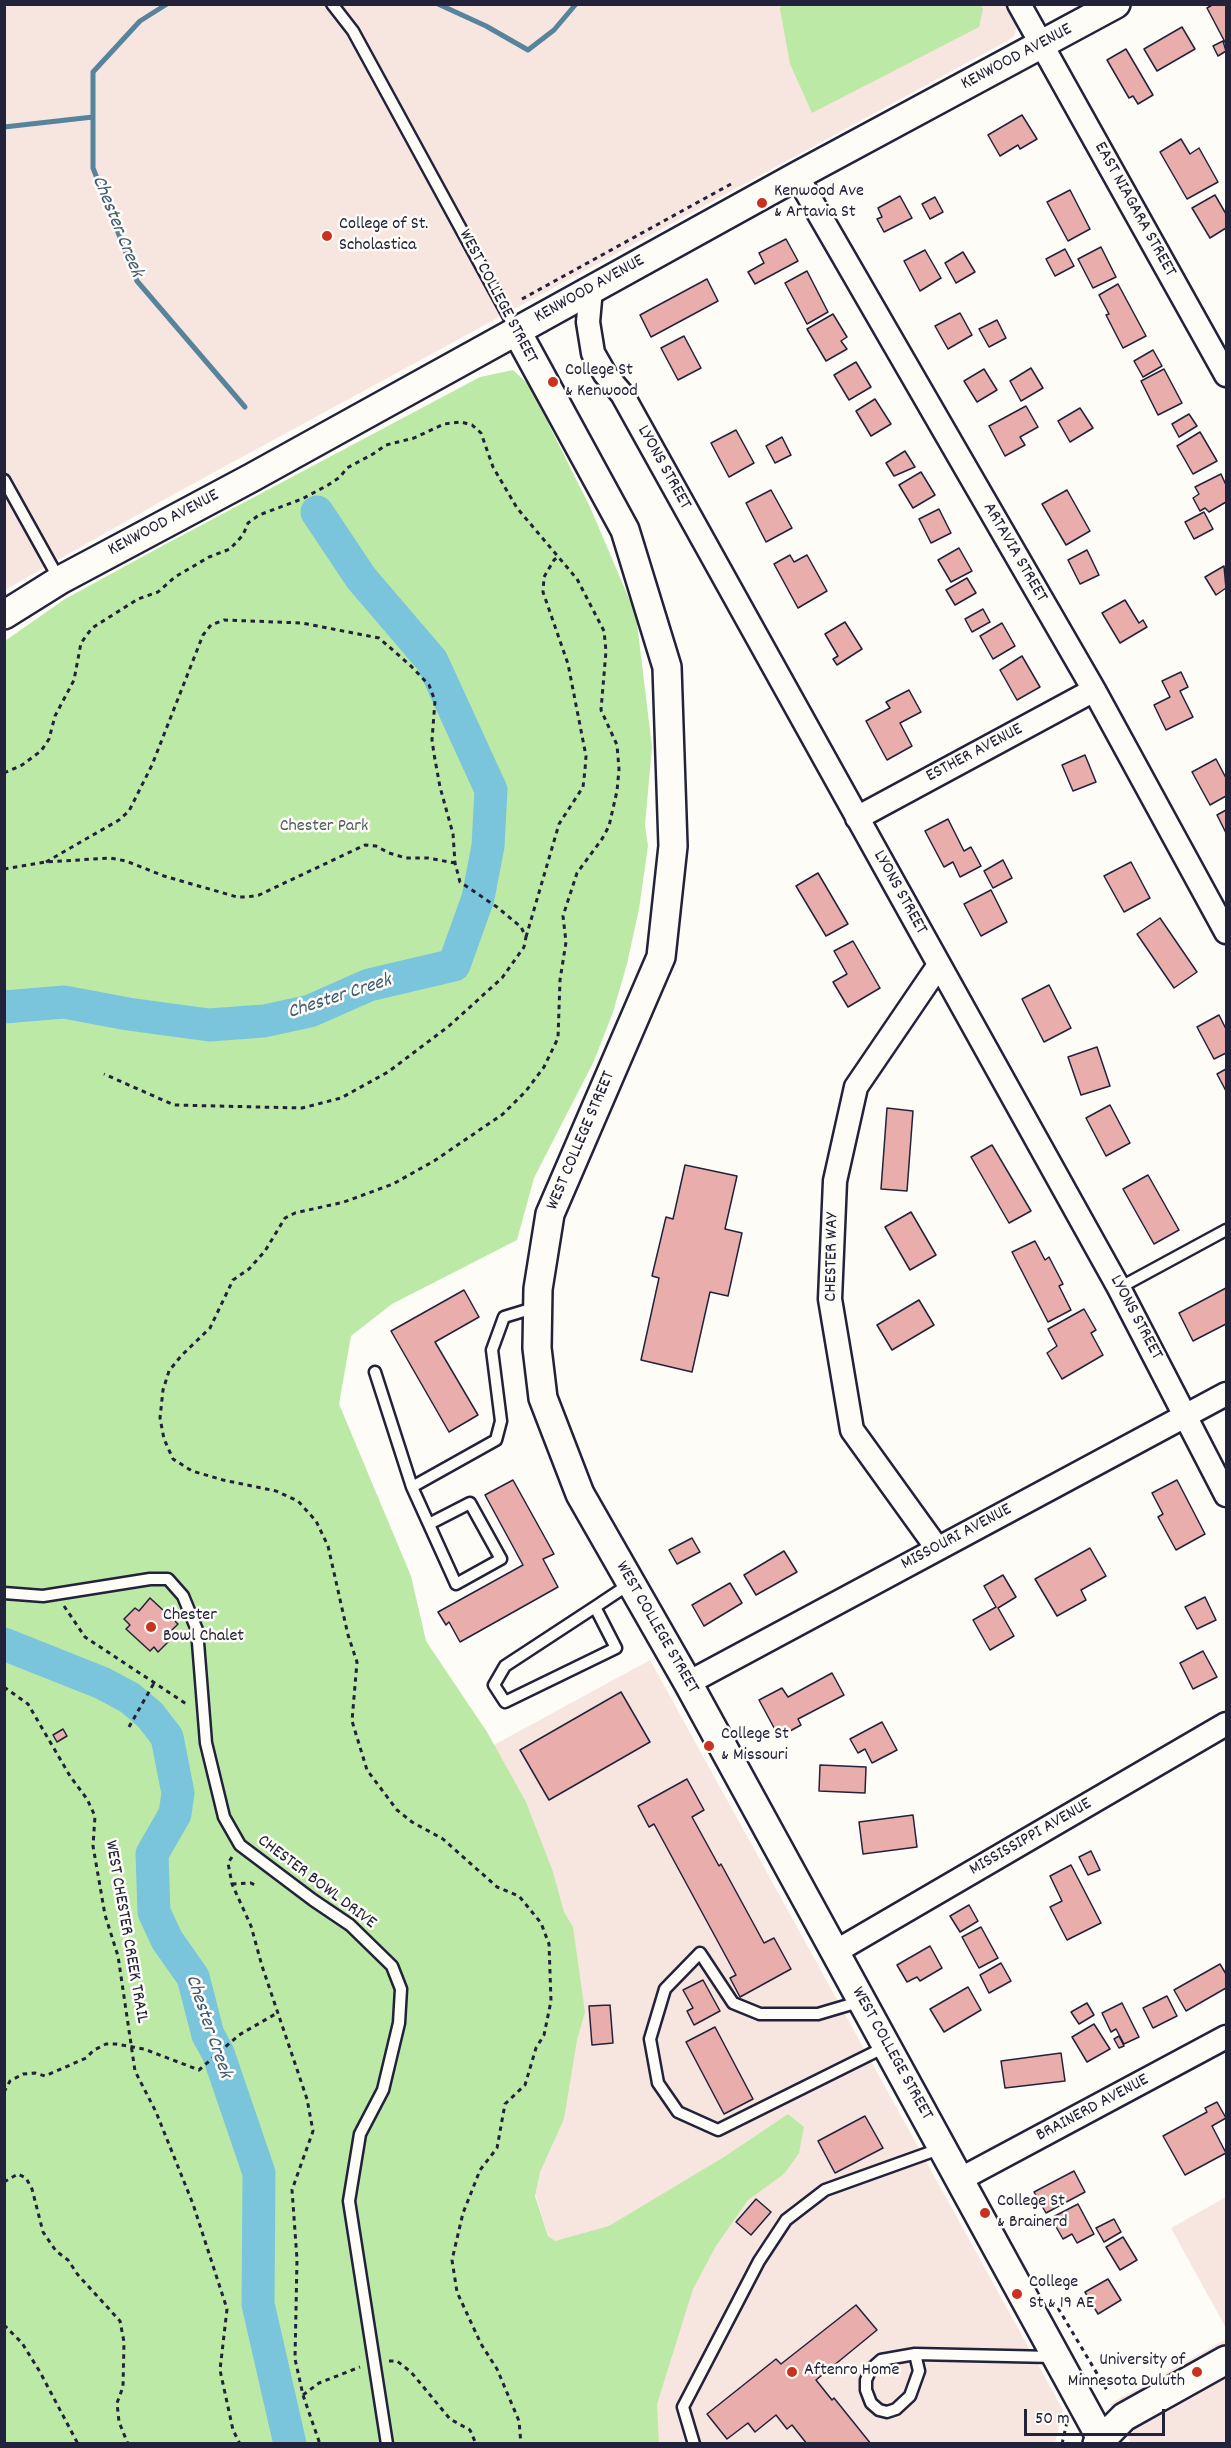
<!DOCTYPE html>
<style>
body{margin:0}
#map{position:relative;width:1231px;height:2448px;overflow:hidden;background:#fdfcf7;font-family:Dekko,sans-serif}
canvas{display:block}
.frame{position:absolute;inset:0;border:6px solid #22223b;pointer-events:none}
.scale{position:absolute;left:1024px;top:2409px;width:141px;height:27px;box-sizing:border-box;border:3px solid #22223b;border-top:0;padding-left:8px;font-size:18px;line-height:21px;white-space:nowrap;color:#22223b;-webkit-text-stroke:4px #fdfcf7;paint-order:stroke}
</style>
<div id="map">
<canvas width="1231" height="2448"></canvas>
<div class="frame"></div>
<div class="scale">50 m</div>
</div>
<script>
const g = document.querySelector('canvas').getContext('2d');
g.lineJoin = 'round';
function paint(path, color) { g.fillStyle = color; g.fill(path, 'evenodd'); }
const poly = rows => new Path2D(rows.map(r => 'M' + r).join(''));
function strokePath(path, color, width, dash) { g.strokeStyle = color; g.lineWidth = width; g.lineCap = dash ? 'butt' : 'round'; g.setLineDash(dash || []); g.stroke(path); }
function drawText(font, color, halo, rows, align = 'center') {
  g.font = font + ' Dekko,sans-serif'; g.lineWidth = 5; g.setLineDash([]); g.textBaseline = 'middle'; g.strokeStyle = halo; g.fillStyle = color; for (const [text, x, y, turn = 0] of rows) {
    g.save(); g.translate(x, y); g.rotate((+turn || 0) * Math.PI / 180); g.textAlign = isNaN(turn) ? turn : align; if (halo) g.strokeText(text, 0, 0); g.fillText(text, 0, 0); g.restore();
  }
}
paint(poly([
 [5,5,1009,5,1017,26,1014,36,1009,40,174,494,5,590],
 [650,1660,1063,2410,1055,2443,651,2443,554,2255,533,2187,484,1783,470,1758],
 [1226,2197,1226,2328,1171,2228],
 [1226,2339,1226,2443,1131,2443,1110,2404]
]), '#f7e5e0');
paint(poly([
 [781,5,980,4,983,9,979,27,812,113,790,64,780,9],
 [513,370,529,385,590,507,636,615,652,747,645,825,648,846,639,909,627,964,613,1012,594,1061,534,1178,517,1240,392,1304,351,1336,339,1404,411,1576,426,1641,487,1732,526,1802,553,1872,564,1912,573,1927,585,2012,577,2040,564,2119,540,2172,535,2196,548,2236,555,2241,609,2226,724,2157,788,2114,804,2127,799,2153,784,2174,748,2200,716,2246,693,2289,657,2404,659,2443,5,2443,5,641,65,599,164,545,480,377]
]), '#bde9a6');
strokePath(poly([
 [167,4,140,21,93,72,93,168,137,281,245,407],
 [438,4,486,26,528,50,554,30,576,4],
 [4,127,93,117],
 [4,991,14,1005]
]), '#57849c', 5);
strokePath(poly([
 [4,1007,64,1002,128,1014,209,1025,264,1021,310,1011,369,985,454,965,478,898,488,846,491,790,432,661,361,578,317,512],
 [4,1644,102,1683,130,1698,150,1715,167,1737,178,1793,175,1814,152,1854,154,1912,167,1940,193,1977,208,2035,218,2053,259,2173,258,2304,290,2444]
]), '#7bc5dc', 33);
const building = poly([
 [1214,4,1226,4,1226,44,1207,8,1214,4],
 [1182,27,1195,49,1157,71,1144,49,1182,27],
 [1223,41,1226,51,1218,56,1213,46,1223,41],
 [1126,49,1153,95,1138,104,1133,96,1129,98,1107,60,1126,49],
 [1022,115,1037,139,1020,149,1018,145,1000,156,988,135,1022,115],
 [1181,139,1190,154,1199,148,1218,182,1187,199,1160,152,1181,139],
 [1070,190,1090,229,1068,241,1047,202,1070,190],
 [1215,195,1226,214,1226,228,1210,238,1192,208,1215,195],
 [900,196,912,218,884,232,877,219,882,217,878,208,900,196],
 [935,197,943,212,930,219,922,204,935,197],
 [786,239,798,261,755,284,748,272,764,263,759,253,786,239],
 [1101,247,1116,277,1093,288,1078,259,1101,247],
 [1065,249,1074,266,1055,276,1046,259,1065,249],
 [925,250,941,278,920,291,904,261,925,250],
 [963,252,975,272,956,283,945,263,963,252],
 [807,271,828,312,807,324,785,283,807,271],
 [707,279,718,301,651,337,640,315,707,279],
 [1118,284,1146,336,1123,348,1106,315,1109,314,1099,295,1118,284],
 [960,313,972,335,948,349,935,326,960,313],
 [833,314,847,337,841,341,847,349,826,361,807,329,833,314],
 [997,320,1006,338,989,347,979,329,997,320],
 [684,336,701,368,678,380,661,348,684,336],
 [1153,350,1162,366,1143,377,1134,361,1153,350],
 [856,362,871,387,849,400,834,375,856,362],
 [1031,368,1043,388,1021,401,1010,381,1031,368],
 [984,369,997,390,977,402,964,381,984,369],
 [1164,369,1182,403,1158,415,1141,381,1164,369],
 [875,399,891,424,871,436,856,411,875,399],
 [1026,406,1038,427,1020,437,1025,445,1005,456,989,426,1026,406],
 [1080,408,1093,428,1070,442,1058,421,1080,408],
 [1189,414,1197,426,1179,437,1172,424,1189,414],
 [736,430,754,463,729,477,711,443,736,430],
 [1200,432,1217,461,1193,474,1177,446,1200,432],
 [782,437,791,455,775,463,766,446,782,437],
 [905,451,915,467,894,476,886,463,905,451],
 [921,472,935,495,913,508,899,485,921,472],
 [1221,474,1226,485,1226,502,1209,512,1205,508,1200,511,1193,498,1199,494,1195,487,1221,474],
 [771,490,792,528,766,542,746,503,771,490],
 [1067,490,1090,531,1066,545,1042,504,1067,490],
 [939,509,951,533,931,543,919,519,939,509],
 [1204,512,1213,529,1194,539,1185,522,1204,512],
 [959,548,972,571,951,582,938,560,959,548],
 [1087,550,1099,575,1080,584,1068,560,1087,550],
 [790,555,794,562,807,555,827,591,798,608,774,564,790,555],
 [1224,566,1226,588,1216,595,1205,577,1224,566],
 [967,578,976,593,955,605,946,590,967,578],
 [1125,600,1139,623,1143,620,1147,627,1120,643,1102,613,1125,600],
 [983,609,990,622,972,632,965,619,983,609],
 [845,622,862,649,837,665,833,659,838,656,825,634,845,622],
 [1002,623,1015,646,993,659,980,636,1002,623],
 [1022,656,1040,687,1017,700,1000,670,1022,656],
 [1181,672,1188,687,1180,691,1193,717,1166,730,1154,705,1170,697,1162,681,1181,672],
 [909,690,921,712,900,723,912,746,887,760,866,721,890,708,886,702,909,690],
 [1085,755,1096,782,1073,791,1062,765,1085,755],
 [1216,759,1226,778,1226,796,1210,805,1192,772,1216,759],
 [1226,810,1226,833,1217,815,1226,810],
 [948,819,964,851,971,847,981,866,960,877,953,862,944,867,925,831,948,819],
 [1003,860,1012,878,993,888,984,871,1003,860],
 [1131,862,1150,898,1124,912,1104,876,1131,862],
 [818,873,848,924,826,936,796,886,818,873],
 [991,890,1007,922,981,936,964,904,991,890],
 [1160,918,1197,972,1174,988,1137,934,1160,918],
 [853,941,880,988,848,1007,833,982,847,974,834,951,853,941],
 [1049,985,1071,1028,1044,1042,1022,999,1049,985],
 [1219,1015,1226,1029,1226,1053,1214,1059,1197,1027,1219,1015],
 [1097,1047,1110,1086,1081,1095,1068,1057,1097,1047],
 [1226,1069,1226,1091,1217,1074,1226,1069],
 [1110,1105,1130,1143,1106,1156,1086,1118,1110,1105],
 [887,1108,913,1111,907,1191,881,1189,887,1108],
 [992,1145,1031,1211,1009,1223,971,1157,992,1145],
 [685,1165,737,1176,725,1229,742,1233,728,1296,710,1292,692,1372,641,1360,659,1278,652,1276,666,1217,673,1219,685,1165],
 [1148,1175,1179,1230,1154,1244,1123,1189,1148,1175],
 [911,1212,936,1255,910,1270,885,1227,911,1212],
 [1035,1241,1045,1260,1049,1257,1063,1284,1059,1286,1071,1310,1048,1322,1012,1252,1035,1241],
 [1226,1288,1226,1324,1193,1341,1179,1313,1226,1288],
 [464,1290,479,1317,435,1342,478,1415,449,1432,391,1331,464,1290],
 [919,1300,934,1325,892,1350,877,1325,919,1300],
 [1084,1309,1096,1330,1091,1333,1103,1355,1062,1379,1047,1353,1057,1346,1048,1329,1084,1309],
 [513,1480,554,1554,543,1559,558,1587,460,1642,449,1622,446,1625,438,1612,523,1565,485,1495,513,1480],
 [1177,1480,1205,1534,1176,1550,1158,1517,1163,1514,1152,1493,1177,1480],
 [692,1538,700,1552,677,1564,669,1550,692,1538],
 [1090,1548,1106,1576,1081,1590,1086,1600,1057,1616,1035,1579,1090,1548],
 [784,1551,797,1572,756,1595,744,1575,784,1551],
 [1003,1575,1016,1597,998,1608,1014,1636,990,1650,973,1620,996,1607,984,1586,1003,1575],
 [730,1583,742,1603,704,1626,692,1605,730,1583],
 [1205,1597,1216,1620,1197,1629,1185,1607,1205,1597],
 [150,1598,178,1624,166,1636,170,1640,158,1652,154,1647,150,1651,126,1629,130,1625,124,1619,135,1608,139,1611,150,1598],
 [1203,1651,1217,1677,1193,1689,1180,1663,1203,1651],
 [832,1673,844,1695,798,1719,801,1725,779,1737,759,1700,782,1688,788,1697,832,1673],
 [621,1692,650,1742,549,1800,520,1750,621,1692],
 [882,1722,897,1750,872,1763,865,1749,858,1753,850,1739,882,1722],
 [63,1729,67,1736,57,1742,53,1735,63,1729],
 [820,1765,866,1767,865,1793,819,1791,820,1765],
 [687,1779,704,1810,692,1817,719,1866,721,1864,764,1943,774,1938,791,1969,740,1997,730,1978,736,1975,654,1824,649,1827,638,1806,687,1779],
 [913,1815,917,1847,863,1854,859,1822,913,1815],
 [1091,1851,1100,1870,1088,1875,1079,1857,1091,1851],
 [1071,1865,1101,1923,1067,1940,1050,1907,1062,1901,1050,1876,1071,1865],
 [969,1905,978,1921,960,1932,950,1916,969,1905],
 [981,1927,998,1958,979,1968,962,1937,981,1927],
 [930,1946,942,1968,920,1981,917,1977,907,1982,897,1965,930,1946],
 [1001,1963,1011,1981,989,1993,980,1975,1001,1963],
 [1220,1964,1226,1974,1226,1988,1186,2011,1174,1990,1220,1964],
 [703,1980,720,2011,694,2025,687,2011,693,2008,683,1990,703,1980],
 [968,1987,981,2010,944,2032,930,2009,968,1987],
 [1167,1996,1177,2016,1153,2028,1143,2008,1167,1996],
 [1087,2003,1094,2015,1079,2024,1071,2012,1087,2003],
 [1122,2003,1139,2037,1124,2044,1116,2029,1111,2032,1102,2013,1122,2003],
 [610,2005,613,2043,592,2045,589,2006,610,2005],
 [1094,2024,1110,2049,1087,2062,1072,2037,1094,2024],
 [715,2027,753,2099,724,2114,686,2042,715,2027],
 [1119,2036,1124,2046,1119,2048,1114,2039,1119,2036],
 [1061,2053,1065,2081,1005,2088,1001,2061,1061,2053],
 [1217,2102,1226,2118,1212,2126,1226,2153,1185,2175,1163,2136,1207,2112,1205,2108,1217,2102],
 [865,2116,883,2148,835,2173,818,2141,865,2116],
 [1074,2171,1085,2192,1046,2213,1034,2192,1074,2171],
 [756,2199,771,2212,751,2235,736,2222,756,2199],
 [1078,2204,1094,2234,1077,2243,1072,2234,1063,2239,1051,2218,1078,2204],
 [1114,2219,1121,2232,1104,2242,1096,2228,1114,2219],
 [1123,2237,1137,2260,1120,2270,1106,2247,1123,2237],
 [1108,2279,1121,2300,1098,2314,1085,2292,1108,2279],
 [856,2305,877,2330,816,2380,832,2400,834,2398,871,2444,807,2444,792,2425,787,2429,776,2415,755,2432,748,2423,727,2439,707,2414,776,2359,781,2364,856,2305]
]);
paint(building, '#e9aeac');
strokePath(building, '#22223b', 1.5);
const service = poly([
 [332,4,353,31,516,330],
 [4,480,59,579],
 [1119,1288,1226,1230],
 [375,1372,412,1487],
 [429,1524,470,1503,501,1559,456,1584,412,1487,496,1440,501,1421,492,1350,504,1317,537,1307],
 [4,1593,43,1596,150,1579,168,1579,183,1596,197,1630,206,1743,224,1817,240,1845,313,1900,350,1925,392,1966,401,1989,399,2023,383,2090,360,2134,349,2201,387,2444],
 [595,1607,616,1648,505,1702,494,1685,505,1666,595,1607,631,1583],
 [862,2001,818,2014,760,2014,733,2003,700,1953,665,1989,650,2039,658,2083,678,2112,718,2130,885,2047],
 [915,2354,919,2371,910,2396,896,2409,887,2412,879,2410,871,2403,866,2390,866,2380,871,2369,881,2360,915,2354,1053,2357],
 [694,2444,683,2407,759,2261,786,2220,825,2190,942,2148]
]);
const minor = poly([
 [1019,4,1226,375],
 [797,176,1094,690,1226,932],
 [591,289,588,322,593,353,605,374,622,394,1119,1288,1226,1495],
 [857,818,1094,690],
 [937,1548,852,1430,830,1299,835,1181,856,1087,939,965],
 [688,1683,1226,1394],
 [835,1952,1226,1724],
 [959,2180,1226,2037]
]);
const tertiary = poly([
 [516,330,625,530,667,667,673,846,661,957,550,1214,538,1289,537,1348,543,1398,580,1494,688,1683,1104,2444],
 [4,615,60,580,251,478,797,176,1116,4],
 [1097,2444,1124,2417,1226,2360]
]);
strokePath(service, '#22223b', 15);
strokePath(minor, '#22223b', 27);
strokePath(tertiary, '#22223b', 32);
strokePath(poly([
 [522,299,731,184],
 [4,773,22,765,41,751,49,739,55,716,74,680,81,643,92,628,138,599,158,592,175,577,209,557,230,549,243,535,248,523,259,515,302,499,328,485,340,477,347,468,373,454,386,445,414,438,444,424,461,422,472,425,481,433,493,467,517,508,577,579,604,631,606,651,601,710,617,745,619,769,617,791,609,826,602,839,577,873,563,916,566,942,560,980,558,1038,544,1067,526,1091,503,1114,434,1161,393,1184,344,1202,295,1213,285,1218,265,1251,249,1269,233,1280,210,1328,181,1356,169,1371,163,1390,160,1418,164,1439,173,1459,192,1471,223,1480,276,1491,298,1501,316,1521,328,1546,348,1635,357,1662,352,1721,367,1770,397,1810,412,1822,443,1839,497,1887,519,1896,541,1923,549,1944,551,2001,544,2035,536,2048,525,2085,505,2104,497,2148,480,2170,473,2188,463,2213,452,2260,457,2292,481,2344,497,2369,519,2421,521,2444],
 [46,862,119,820,129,811,152,765,203,635,211,625,224,620,302,623,379,638,411,666,429,685,435,701,432,740,434,754,440,787,453,834,455,863,460,882,497,907,521,927,526,937,524,947,502,978,449,1026,388,1072,341,1098,302,1108,174,1105,104,1074],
 [4,869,46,862,110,858,126,861,164,876,237,897,247,897,259,895,365,845,376,846,389,853,406,858,428,858,455,863],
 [526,937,559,824,583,787,585,770,586,756,568,664,543,592,544,577,554,560,559,556],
 [64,1606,85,1637,188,1705],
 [4,1687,28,1704,70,1776,87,1799,95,1816,93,1846,105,1915,118,1956,135,2071,156,2112,193,2204,227,2309,220,2370,233,2430,240,2444],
 [129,1727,154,1683],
 [232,1857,228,1863,232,1884,251,1926,262,1966,307,2099,313,2131,292,2190,297,2259,295,2359,303,2395,320,2444],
 [232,1884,251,1883,257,1886],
 [4,2092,10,2081,23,2074,35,2073,45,2076,86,2058,94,2050,106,2044,116,2044,144,2049,199,2070,239,2035,277,2013],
 [4,2182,18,2174,26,2178,32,2189,43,2232,56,2251,68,2260,78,2275,120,2321,124,2342,123,2387,117,2403,119,2422,128,2444],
 [1058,2308,1108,2392],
 [4,2325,22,2343,40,2372,78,2444],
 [389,2361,397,2361,411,2372,450,2419,470,2430,476,2444],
 [303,2395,319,2383,360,2367],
 [1062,2444,1067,2422]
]), '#22223b', 3, [4.5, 4.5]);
strokePath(service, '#fdfcf7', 10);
strokePath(minor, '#fdfcf7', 22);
strokePath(tertiary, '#fdfcf7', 27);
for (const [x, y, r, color] of [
 [762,203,6,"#c8321e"],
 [327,236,6,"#c8321e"],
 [553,382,6,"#c8321e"],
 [151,1627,6,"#c8321e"],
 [709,1746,6,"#c8321e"],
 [985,2213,6,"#c8321e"],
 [1017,2294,6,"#c8321e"],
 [792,2372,6,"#c8321e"],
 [1197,2372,6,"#c8321e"]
]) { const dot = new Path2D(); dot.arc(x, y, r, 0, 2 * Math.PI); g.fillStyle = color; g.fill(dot); strokePath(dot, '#fdfcf7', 2); }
drawText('18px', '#22223b', '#fdfcf7', [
 ["KENWOOD AVENUE",1017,58,-28],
 ["EAST NIAGARA STREET",1134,210,61],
 ["KENWOOD AVENUE",590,290,-29],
 ["WEST COLLEGE STREET",497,297,62],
 ["LYONS STREET",663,468,61],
 ["KENWOOD AVENUE",164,524,-28],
 ["ARTAVIA STREET",1014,553,60],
 ["ESTHER AVENUE",975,754,-28],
 ["LYONS STREET",899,893,61],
 ["WEST COLLEGE STREET",582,1141,-67],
 ["CHESTER WAY",833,1257,-89],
 ["LYONS STREET",1135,1318,62],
 ["MISSOURI AVENUE",957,1538,-28],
 ["WEST COLLEGE STREET",656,1628,60],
 ["MISSISSIPPI AVENUE",1031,1838,-30],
 ["CHESTER BOWL DRIVE",316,1883,37],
 ["WEST CHESTER CREEK TRAIL",125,1932,80],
 ["WEST COLLEGE STREET",891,2054,61],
 ["BRAINERD AVENUE",1093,2109,-28]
]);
drawText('18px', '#22223b', '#fdfcf7', [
 ["Kenwood Ave",774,193],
 ["& Artavia St",774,214],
 ["College of St.",339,226],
 ["Scholastica",339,247],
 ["College St",565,372],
 ["& Kenwood",565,393],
 ["Chester",163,1617],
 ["Bowl Chalet",163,1638],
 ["College St",721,1736],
 ["& Missouri",721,1757],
 ["College St",997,2203],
 ["& Brainerd",997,2224],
 ["College",1029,2284],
 ["St & 19 AE",1029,2305],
 ["University of",1185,2362,"right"],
 ["Minnesota Duluth",1185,2383,"right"],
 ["Aftenro Home",804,2372]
], 'left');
drawText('18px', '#505e5b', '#fdfcf7', [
 ["Chester Park",324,828]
]);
drawText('italic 20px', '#415b73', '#fdfcf7', [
 ["Chester Creek",116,227,68],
 ["Chester Creek",340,998,-18],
 ["Chester Creek",207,2027,71]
]);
</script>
